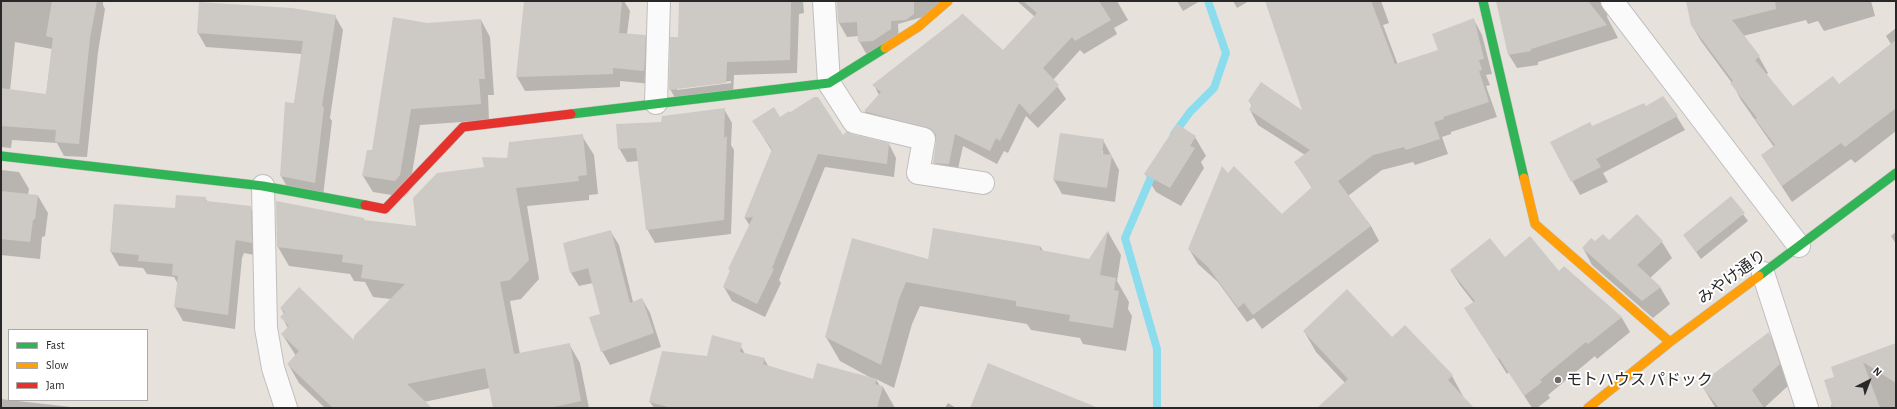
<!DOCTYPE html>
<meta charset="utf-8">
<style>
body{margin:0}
#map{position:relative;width:1897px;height:409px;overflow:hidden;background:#e7e1dc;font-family:"Alegreya Sans",sans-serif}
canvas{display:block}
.frame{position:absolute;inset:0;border:2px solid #282828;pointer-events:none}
.legend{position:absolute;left:8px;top:329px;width:140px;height:72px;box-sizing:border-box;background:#fff;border:1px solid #a9a9a9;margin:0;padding:5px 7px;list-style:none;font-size:12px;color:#282828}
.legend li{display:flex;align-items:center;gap:8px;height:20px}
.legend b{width:20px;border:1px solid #a9a9a9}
.north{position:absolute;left:1849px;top:361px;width:40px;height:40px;-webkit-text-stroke:3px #fff;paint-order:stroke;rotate:42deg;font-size:11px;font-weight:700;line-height:16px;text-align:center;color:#282828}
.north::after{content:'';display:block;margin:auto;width:14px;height:18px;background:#282828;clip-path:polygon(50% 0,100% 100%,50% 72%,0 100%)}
</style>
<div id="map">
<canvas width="1897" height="409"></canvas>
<div class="frame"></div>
<ul class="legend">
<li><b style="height:5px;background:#30b455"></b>Fast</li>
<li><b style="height:5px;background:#ff9f0a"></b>Slow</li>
<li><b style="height:5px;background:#e5322d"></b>Jam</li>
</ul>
<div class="north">N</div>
</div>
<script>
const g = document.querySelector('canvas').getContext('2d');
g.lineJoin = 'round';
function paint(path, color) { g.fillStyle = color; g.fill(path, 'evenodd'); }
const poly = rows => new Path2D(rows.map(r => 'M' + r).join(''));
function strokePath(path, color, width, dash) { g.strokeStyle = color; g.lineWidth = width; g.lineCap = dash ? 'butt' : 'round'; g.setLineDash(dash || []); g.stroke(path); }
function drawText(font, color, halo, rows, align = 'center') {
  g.font = font + ' "Alegreya Sans","Noto Sans JP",sans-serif'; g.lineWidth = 4; g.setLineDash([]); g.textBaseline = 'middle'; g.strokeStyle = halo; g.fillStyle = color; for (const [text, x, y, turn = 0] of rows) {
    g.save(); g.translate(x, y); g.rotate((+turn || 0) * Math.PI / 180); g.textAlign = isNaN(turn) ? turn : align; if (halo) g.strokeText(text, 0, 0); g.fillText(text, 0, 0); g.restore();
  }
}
paint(poly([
 [1,1,103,1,103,5,105,9,98,52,87,157,64,156,57,143,12,140,11,148,1,147],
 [15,42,52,49,46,95,10,91],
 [525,1,624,1,630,11,627,34,645,36,653,50,652,84,620,81,620,87,525,91,517,77],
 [680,1,803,1,804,13,799,14,797,73,734,75,733,96,678,103,670,89,679,38],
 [731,81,731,83,677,90,677,88],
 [837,1,953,1,940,12,898,24,899,43,867,55,859,41,859,36,847,37,839,23],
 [1017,1,1117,1,1128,20,1114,28,1117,34,1084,54,1080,50,1053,80,1066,99,1038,128,1026,116,1008,153,1004,151,997,164,963,146,956,178,941,176,934,162,937,142,872,125,865,112,879,95,874,85,956,21,962,14,1003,52,1035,17],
 [1177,1,1200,1,1183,11],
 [1233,1,1249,1,1237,8],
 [1302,1,1381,1,1389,23,1383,25,1398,65,1439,50,1474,20,1482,35,1492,74,1486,75,1490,85,1486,86,1497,117,1451,132,1451,134,1442,137,1448,154,1415,165,1413,162,1382,170,1348,196,1371,226,1379,241,1262,329,1254,318,1247,322,1218,282,1198,264,1189,249,1228,174,1281,215,1312,188,1295,162,1305,155,1258,125,1250,110,1252,106,1249,101,1304,112],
 [1497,1,1605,1,1608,10,1607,17,1618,38,1538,62,1538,65,1517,68,1509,55],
 [1687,1,1871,1,1875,16,1824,31,1818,21,1808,24,1806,20,1743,36,1759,57,1768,73,1766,75,1793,107,1839,85,1891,44,1886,36,1896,28,1896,131,1855,163,1851,159,1792,202,1762,156,1774,147,1741,100,1732,83,1701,41,1691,24],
 [335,16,343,30,330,118,332,121,323,196,289,190,281,176,286,103,294,104,302,54,206,47,198,33],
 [481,20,490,37,494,95,488,95,489,120,420,125,409,192,404,197,373,192,363,176,426,24],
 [1663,98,1677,117,1685,130,1603,173,1608,182,1580,195,1551,143,1645,107],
 [724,109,732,123,731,145,734,150,731,234,655,243,647,229,639,161,627,162,619,148,662,123],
 [789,112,843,137,851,135,889,144,896,158,894,177,825,167,779,280,781,283,765,317,732,301,724,287,731,272,729,269,750,226,745,218,772,151,753,121,779,118],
 [1060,134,1103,140,1119,170,1115,202,1062,194,1054,180],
 [1101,151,1103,151,1102,159],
 [582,136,594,155,598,194,589,195,589,200,527,206,539,279,521,299,510,301,520,354,569,344,580,363,589,408,494,408,490,388,424,402,430,408,325,408,299,383,288,364,296,356,282,334,288,328,282,317,284,314,281,308,354,342,391,299,373,297,365,282,354,281,350,274,289,266,278,247,364,219,365,221,417,227,485,167],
 [1195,137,1206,156,1201,162,1204,168,1181,206,1156,192,1145,174],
 [1,170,19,172,29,189,28,195,38,196,48,213,45,236,42,237,40,259,1,255],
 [205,198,208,202,250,207,258,221,259,256,244,253,242,258,235,329,183,321,175,307,178,284,174,277,147,274,143,268,119,266,111,252,114,205,176,209],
 [1731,198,1748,221,1701,259,1684,235],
 [611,232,619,245,633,302,642,299,650,313,661,347,610,365,602,351,601,314,593,283,579,286,571,273],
 [1108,232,1121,255,1117,281,1129,302,1128,309,1132,316,1126,351,1083,344,1080,338,1031,330,1027,324,920,306,912,324,894,388,876,379,880,386,883,387,895,408,654,408,650,402,707,357,739,343,745,354,764,359,769,367,813,380,873,379,840,361,826,337,929,260,1040,246,1043,251,1090,260],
 [1896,232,1896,244,1891,236],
 [1662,242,1672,258,1650,278,1660,287,1670,304,1653,318,1592,265,1583,248,1596,243],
 [1505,258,1559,273,1564,267,1622,318,1630,332,1597,359,1595,356,1548,395,1550,398,1537,408,1532,408,1509,372,1507,374,1500,363,1475,322,1474,303,1460,285,1451,271],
 [1304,331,1392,338,1452,376,1464,398,1473,408,1318,408,1345,383,1316,352],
 [1769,334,1780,353,1790,384,1764,408,1713,408,1715,407,1701,384],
 [1856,358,1896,378,1896,408,1832,408,1831,405,1833,404,1836,377],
 [1,399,9,400,80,408,1,408],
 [948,403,956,408,945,408]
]), '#0003');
strokePath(poly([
 [1174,134,1190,112,1214,88,1226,53,1208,1],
 [1155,168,1125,238,1157,349,1157,408]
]), '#8bddee', 8);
paint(poly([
 [52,1,97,1,90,38,79,144,55,142,56,130,1,126,1,88,46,94,53,38,46,36],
 [524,1,622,1,619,33,646,35,644,71,613,68,613,74,516,77],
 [679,1,791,1,790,60,727,62,726,83,669,90,670,37,678,37],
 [837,1,914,1,914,14,906,20,891,21,891,29,873,41,858,42,857,22,838,23],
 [1023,1,1099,1,1111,20,1075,41,1072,37,1043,68,1059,85,1030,115,1019,103,1000,141,996,138,990,151,955,134,949,164,933,163,936,141,936,135,932,130,864,111,881,92,872,85,963,14,1003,50,1037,13],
 [1265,1,1371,1,1395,64,1438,50,1432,34,1474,18,1484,59,1479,60,1482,70,1479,71,1489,102,1443,117,1444,119,1434,122,1440,139,1406,150,1404,147,1373,155,1338,181,1371,226,1253,315,1244,303,1238,308,1208,267,1188,249,1222,166,1228,173,1234,166,1282,214,1312,187,1294,162,1310,150,1249,110,1252,104,1248,101,1261,82,1302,110],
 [1496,1,1588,1,1607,25,1531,49,1531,51,1508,55],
 [1686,1,1775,1,1776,9,1732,20,1760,56,1755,60,1793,106,1833,76,1839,84,1896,40,1896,108,1845,147,1841,143,1782,186,1761,155,1775,145,1755,119,1757,118,1730,83,1733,81,1691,25],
 [199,2,292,8,336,15,322,106,324,107,315,183,280,176,285,102,294,103,303,41,197,33],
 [393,17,427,23,481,19,485,79,479,79,481,104,411,109,400,175,395,181,362,176,367,150,372,150],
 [1663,96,1678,116,1596,159,1601,167,1571,182,1550,142,1590,122,1592,126,1644,103,1646,106],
 [814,97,818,97,843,135,847,131,851,134,889,143,887,164,818,154,772,268,774,269,757,304,723,287,730,270,728,269,753,217,744,218,772,149,752,121,774,107,780,117,789,111,789,113],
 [725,108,724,138,727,136,724,220,646,230,636,148,618,149,616,124,661,122,662,116],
 [1177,124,1196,136,1190,146,1195,148,1170,188,1144,174],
 [1060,133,1104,139,1102,154,1112,155,1107,188,1053,180],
 [583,134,587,175,578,176,579,181,516,188,529,260,510,280,500,282,514,354,570,343,581,401,549,408,493,408,485,368,407,384,432,408,333,408,287,364,299,351,281,334,289,326,280,317,285,312,280,308,299,287,354,340,354,336,405,284,361,278,363,265,342,262,343,255,277,247,276,201,364,218,364,220,416,226,413,198,437,173,484,167,482,157,507,158,509,142],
 [1,191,38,195,35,219,33,220,30,242,1,239],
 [176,195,206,197,206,201,251,206,252,243,236,240,235,244,228,315,174,307,178,276,172,275,173,264,138,261,139,255,110,252,114,204,175,208],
 [1731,196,1745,213,1696,252,1683,235],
 [1637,214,1663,241,1637,265,1661,287,1642,301,1582,248,1591,238,1595,241,1603,234,1609,240],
 [933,228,1040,246,1040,250,1089,259,1108,230,1100,275,1116,278,1114,290,1119,291,1113,328,1069,321,1070,315,1016,306,1016,301,906,282,899,299,881,365,825,337,852,238,928,259],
 [611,230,630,303,642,298,654,333,601,352,589,317,600,314,588,268,570,273,563,243],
 [1530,236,1559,271,1564,266,1622,317,1588,344,1586,342,1540,380,1542,382,1524,396,1499,358,1497,359,1464,308,1475,301,1450,270,1490,238,1505,257],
 [1347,289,1392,337,1405,325,1453,375,1448,380,1474,408,1317,408,1348,379,1303,331],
 [1769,332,1780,364,1752,390,1764,408,1719,408,1700,384],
 [712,335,742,343,740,352,765,358,763,364,813,379,817,363,877,379,875,384,883,386,877,408,672,408,649,402,662,351,707,356],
 [1896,343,1896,383,1863,362,1880,408,1833,408,1824,380,1834,377,1831,367],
 [988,363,1096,407,1096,408,970,408]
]), '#cdcac6');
const street = poly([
 [824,1,829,83,854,122,924,139,918,173,983,183],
 [1612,1,1799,246],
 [656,103,659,1],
 [263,186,266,328,273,368,286,408],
 [1763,273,1807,408]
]);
const fast = poly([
 [1483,1,1524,178],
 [571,114,829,83,885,48],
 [1,156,263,186,365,205],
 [1759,276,1896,173]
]);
const slow = poly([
 [885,48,918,27,948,1],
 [1524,178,1535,224,1670,342],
 [1588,408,1670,342,1759,276]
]);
const jam = poly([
 [365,205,385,209,463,127,571,114]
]);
strokePath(street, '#c0bebe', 24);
strokePath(fast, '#c0bebe', 10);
strokePath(slow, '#c0bebe', 10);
strokePath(jam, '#c0bebe', 10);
strokePath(street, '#fbfafa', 22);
strokePath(fast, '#30b455', 9);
strokePath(slow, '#ff9f0a', 9);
strokePath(jam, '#e5322d', 9);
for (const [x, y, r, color] of [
 [1558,380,4,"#6b6967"]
]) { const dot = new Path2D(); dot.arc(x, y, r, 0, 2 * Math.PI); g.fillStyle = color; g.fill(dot); strokePath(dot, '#fff', 1.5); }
drawText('16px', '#282828', '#fff', [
 ["みやけ通り",1732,277,-36]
]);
drawText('16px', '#282828', '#fff', [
 ["モトハウス パドック",1566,380]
], 'left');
</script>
